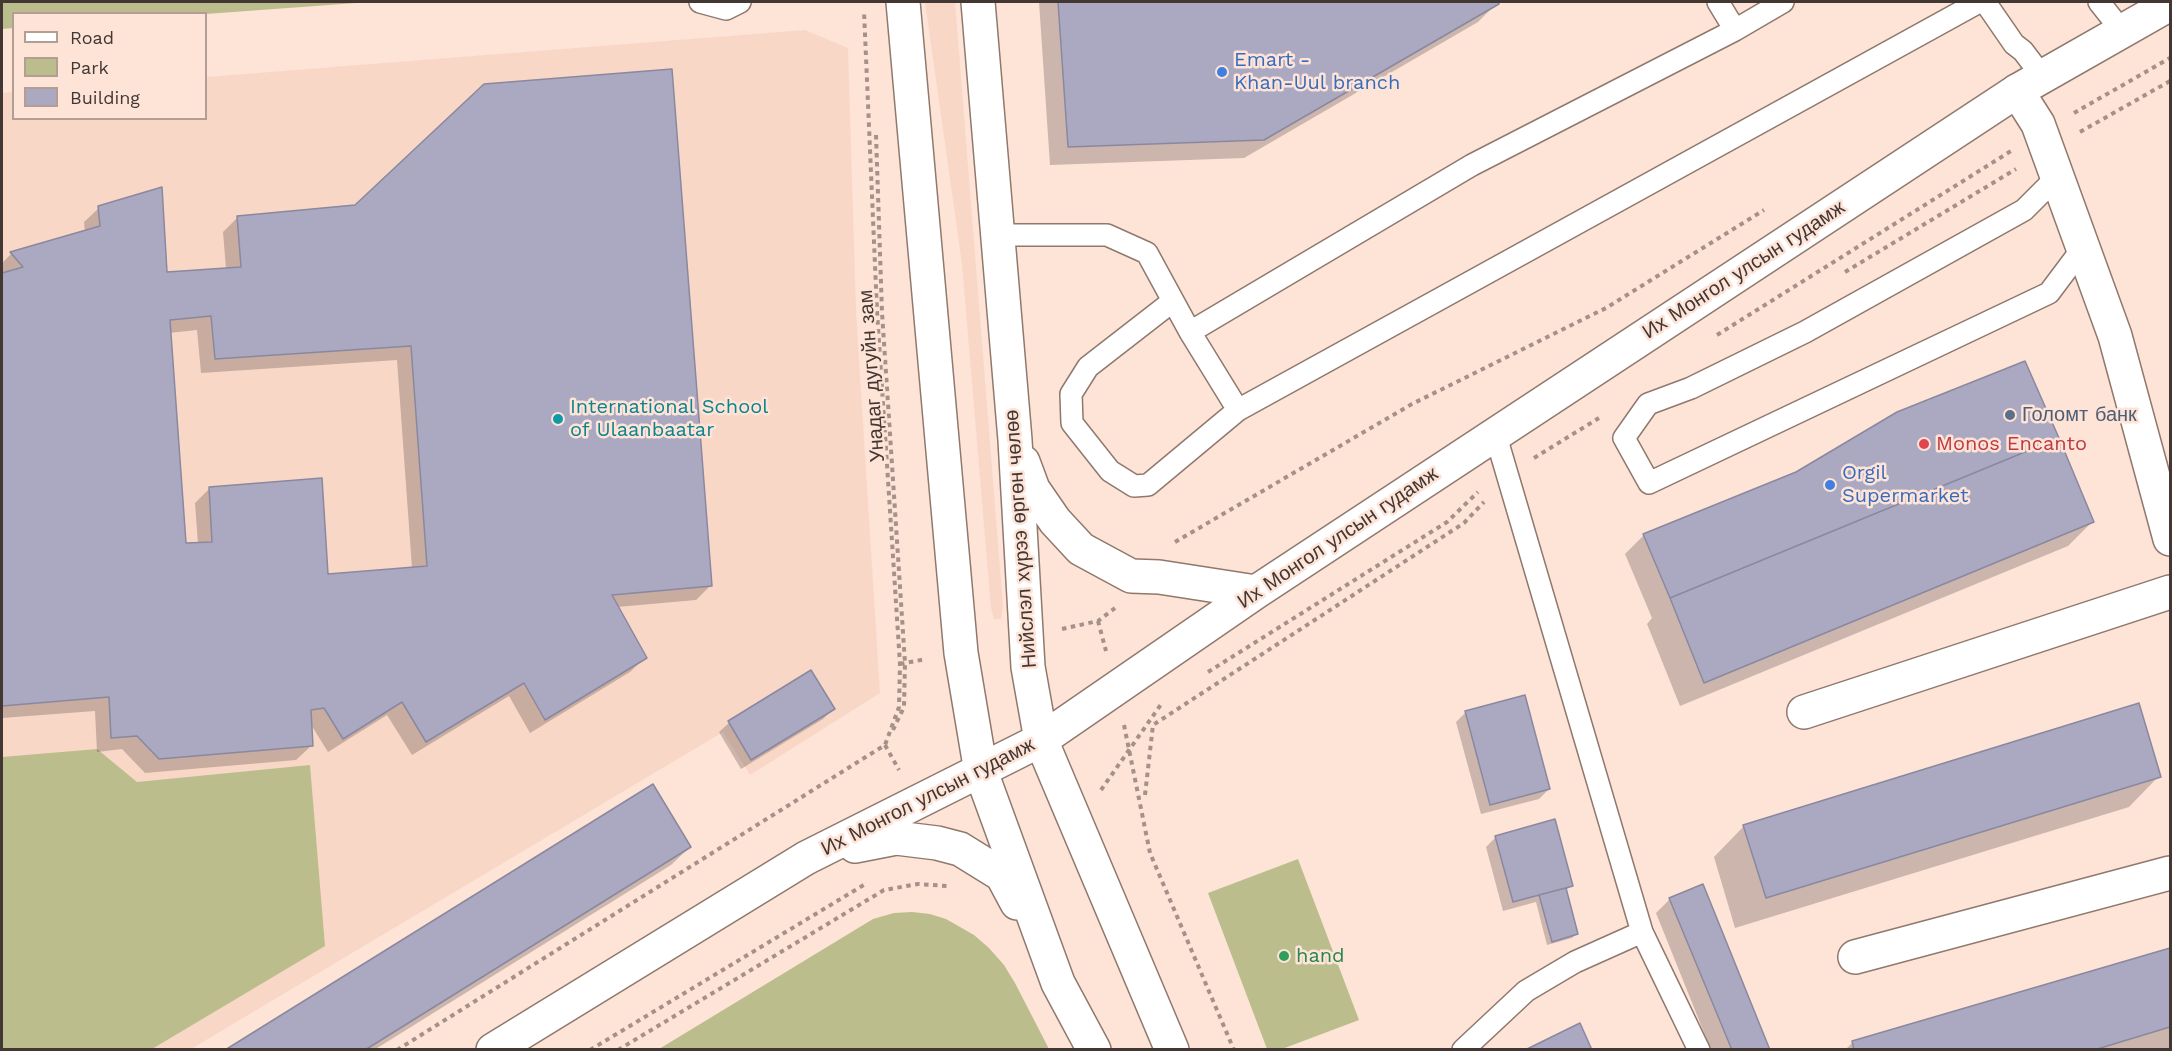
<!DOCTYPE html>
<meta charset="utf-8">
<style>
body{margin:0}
#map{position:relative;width:2172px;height:1051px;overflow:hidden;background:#fee3d7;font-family:"Work Sans",sans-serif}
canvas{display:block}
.frame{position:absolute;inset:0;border:3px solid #423733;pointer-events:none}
.legend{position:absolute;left:12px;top:12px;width:195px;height:108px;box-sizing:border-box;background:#fee3d7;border:2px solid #b39e95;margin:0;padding:8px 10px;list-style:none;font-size:18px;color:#423733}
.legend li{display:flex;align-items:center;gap:12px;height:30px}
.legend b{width:30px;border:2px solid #b39e95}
</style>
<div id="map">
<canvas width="2172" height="1051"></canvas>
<div class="frame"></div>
<ul class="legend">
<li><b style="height:8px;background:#fff"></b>Road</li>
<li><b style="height:16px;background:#bbbe8c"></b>Park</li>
<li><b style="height:16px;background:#aba9c1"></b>Building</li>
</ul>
</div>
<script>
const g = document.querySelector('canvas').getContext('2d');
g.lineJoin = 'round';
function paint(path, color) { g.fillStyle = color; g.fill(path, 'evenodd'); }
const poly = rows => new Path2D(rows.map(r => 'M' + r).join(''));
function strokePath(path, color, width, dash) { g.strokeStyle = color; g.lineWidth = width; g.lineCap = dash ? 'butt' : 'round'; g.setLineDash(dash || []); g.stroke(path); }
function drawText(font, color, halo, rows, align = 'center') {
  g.font = font + ' "Work Sans",sans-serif'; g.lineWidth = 5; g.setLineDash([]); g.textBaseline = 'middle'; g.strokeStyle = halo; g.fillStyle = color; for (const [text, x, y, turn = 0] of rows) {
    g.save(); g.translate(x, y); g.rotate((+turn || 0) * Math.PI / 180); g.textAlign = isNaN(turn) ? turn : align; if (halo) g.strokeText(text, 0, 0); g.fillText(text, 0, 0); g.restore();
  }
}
paint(poly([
 [925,2,955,2,1003,607,1001,619,994,619,991,608,962,264],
 [805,30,848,48,856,311,880,693,750,775,723,732,191,1049,2,1050,2,93,13,92,14,118,206,118,206,77]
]), '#f9d7c7');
paint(poly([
 [2,2,370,2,206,14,14,14,13,28,2,29],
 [97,749,137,782,310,765,325,946,152,1049,2,1049,2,757],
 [1298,859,1359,1020,1282,1049,1267,1049,1208,893],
 [912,912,930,914,946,919,974,935,989,948,1004,965,1015,983,1049,1049,659,1049,873,919,894,913]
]), '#bbbe8c');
paint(poly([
 [1039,2,1497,2,1497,3,1478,22,1244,158,1050,165],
 [356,206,710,586,696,600,617,607,645,657,630,672,530,733,509,696,412,755,387,715,328,752,310,723,311,746,296,760,145,773,122,749,97,752,95,711,2,718,2,263,11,254,85,232,84,222,99,208,166,274,226,269,223,232,238,217],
 [197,330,201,373,397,360,412,568,326,575,209,489,195,503,198,544,184,545,169,333],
 [2092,522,2068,546,1680,706,1647,624,1652,618,1625,554,1644,535],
 [811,672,833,709,823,719,741,769,719,732,729,723],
 [1466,712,1549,789,1539,799,1481,814,1456,722],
 [2159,776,2129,807,1735,928,1714,857,1744,826],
 [1496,837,1571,886,1565,891,1577,934,1572,938,1547,945,1536,902,1503,911,1486,847],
 [690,847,671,865,374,1050,228,1050],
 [1670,899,1769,1050,1711,1050,1656,913],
 [2170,950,2170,1048,2165,1050,1845,1050,1852,1043]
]), '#0003');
const building = poly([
 [1058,2,1499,2,1499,4,1264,140,1068,147,1058,2],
 [672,69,712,586,612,595,647,658,545,720,524,683,426,742,402,702,343,739,324,708,311,710,313,746,159,759,137,736,111,738,109,697,2,706,2,273,23,267,10,252,100,226,98,206,162,187,167,272,241,267,237,216,355,205,484,84,672,69],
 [211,316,215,359,411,346,427,566,328,574,322,478,209,487,212,542,186,543,170,320,211,316],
 [2025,361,2059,438,1670,598,1643,534,1796,472,1897,412,2025,361],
 [2059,438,2094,522,1704,683,1670,598,2059,438],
 [811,670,835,709,751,760,728,721,811,670],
 [1525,695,1550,789,1490,805,1465,711,1525,695],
 [2139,703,2161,777,1766,898,1743,825,2139,703],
 [653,784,691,847,365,1050,225,1050,653,784],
 [1555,819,1573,886,1513,902,1495,836,1555,819],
 [1703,884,1770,1050,1732,1050,1669,898,1703,884],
 [1566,888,1578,934,1552,942,1539,895,1566,888],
 [2170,948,2170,1027,2094,1050,1854,1050,1852,1041,2170,948],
 [1580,1023,1592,1050,1525,1050,1580,1023]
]);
paint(building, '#aba9c1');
strokePath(building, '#8a889f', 1.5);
const service = poly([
 [700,2,726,9,740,2],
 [1718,2,1735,30],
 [1783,2,1735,30,1472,165,1190,332,1238,410,1979,2],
 [1985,2,2014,44,2023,51,2042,76],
 [2099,2,2122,31],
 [2057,177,2024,210,1805,332,1691,388,1648,404,1624,438,1649,483,2049,293,2082,249],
 [998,235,1107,235,1147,253,1190,332],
 [1173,301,1088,367,1071,394,1072,423,1110,471,1134,486,1148,485,1238,410],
 [1495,433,1642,932],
 [1463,1050,1526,991,1575,962,1642,932,1699,1050]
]);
const minor = poly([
 [2017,91,2038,124,2115,336,2170,539],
 [1804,712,2170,592],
 [1855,957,2170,873]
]);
const primary = poly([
 [903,2,961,653,981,772,1058,983,1094,1050],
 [978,2,1015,440,1028,667,1041,740,1172,1050],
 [1023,462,1033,489,1055,521,1081,549,1131,576,1159,577,1256,592],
 [855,846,896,838,937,843,960,849,1002,875,1017,903],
 [493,1050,806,858,1041,740,1256,592,2017,91,2170,4]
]);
strokePath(service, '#8f786d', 24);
strokePath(minor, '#8f786d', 36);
strokePath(primary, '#8f786d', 36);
strokePath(poly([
 [2074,113,2170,58],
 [2080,132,2170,81],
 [876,135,882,312,905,663,904,707,893,730],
 [1845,272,2016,169],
 [1717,335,2011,151],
 [1534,458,1599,418],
 [1175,542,1412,404,1606,308,1764,210],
 [1098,621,1106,651],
 [1062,629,1098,621,1115,608],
 [900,664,926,659],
 [1208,672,1447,522,1478,492],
 [1124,725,1150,853,1234,1050],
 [885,745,899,770],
 [1101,790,1162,703],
 [1145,795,1153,725,1464,523,1484,502],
 [397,1050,885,745,899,707,900,664,877,311,864,11],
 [590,1050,867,883],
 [618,1050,884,890,918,884,947,886]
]), '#a59189', 4, [4.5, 4.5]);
strokePath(service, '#fff', 21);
strokePath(minor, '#fff', 33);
strokePath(primary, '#fff', 33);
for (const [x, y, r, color] of [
 [1222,72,6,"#3f7fe0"],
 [2010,415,6,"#5c6f8a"],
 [558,419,6,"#0f9aa8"],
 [1924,444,6,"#e0444e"],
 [1830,485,6,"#3f7fe0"],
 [1284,956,6,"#2e9e5b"]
]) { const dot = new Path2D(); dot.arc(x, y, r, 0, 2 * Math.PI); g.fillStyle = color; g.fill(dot); strokePath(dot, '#fee3d7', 2); }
drawText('20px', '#366cbe', '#fee3d7', [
 ["Emart -",1234,60],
 ["Khan-Uul branch",1234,83],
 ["Orgil",1842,473],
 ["Supermarket",1842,496]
], 'left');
drawText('20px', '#423733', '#fee3d7', [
 ["Их Монгол улсын гудамж",1744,270,-33],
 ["Унадаг дугуйн зам",872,376,-94],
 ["Их Монгол улсын гудамж",1338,538,-34],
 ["Нийслэл хүрээ өргөн чөлөө",1021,539,-94],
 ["Их Монгол улсын гудамж",928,797,-27]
]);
drawText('20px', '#0d838f', '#fee3d7', [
 ["International School",570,407],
 ["of Ulaanbaatar",570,430]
], 'left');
drawText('20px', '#4e5e75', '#fee3d7', [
 ["Голомт банк",2022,415]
], 'left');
drawText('20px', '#be3a42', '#fee3d7', [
 ["Monos Encanto",1936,444]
], 'left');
drawText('20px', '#27864d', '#fee3d7', [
 ["hand",1296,956]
], 'left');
</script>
